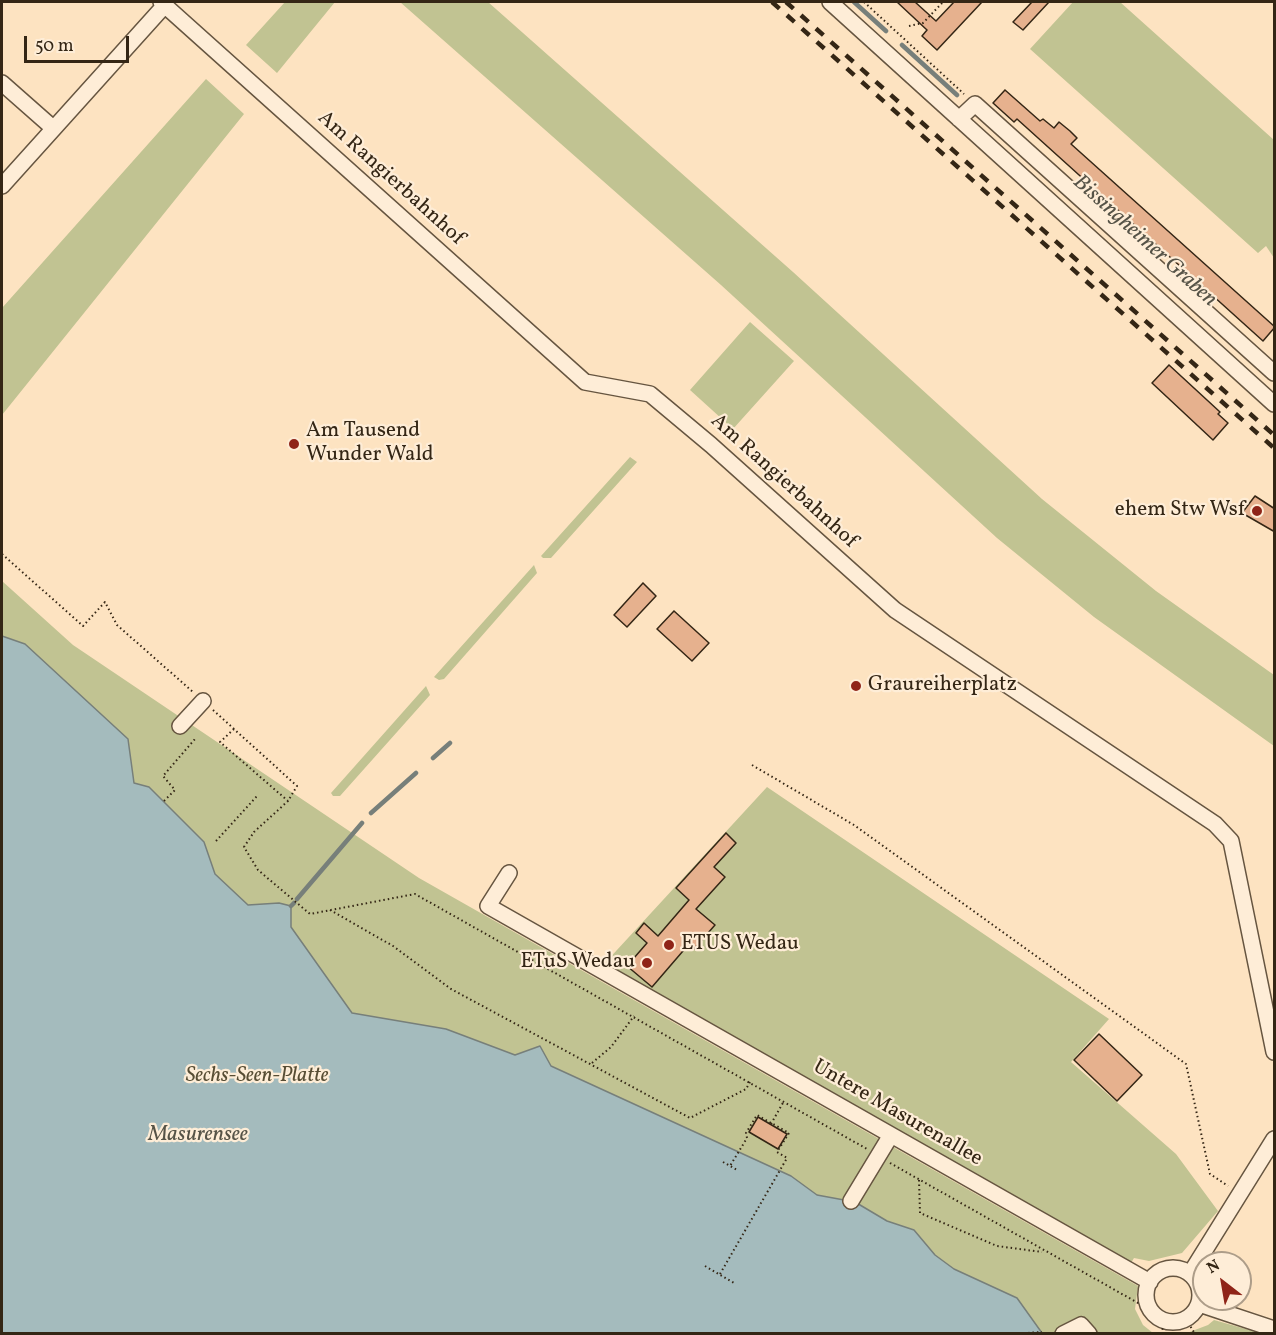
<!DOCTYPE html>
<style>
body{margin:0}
#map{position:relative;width:1276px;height:1335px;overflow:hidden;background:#fde3c1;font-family:Vollkorn,serif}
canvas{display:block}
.frame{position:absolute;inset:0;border:3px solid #342615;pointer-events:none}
.north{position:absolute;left:1192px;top:1251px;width:60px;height:60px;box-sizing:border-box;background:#feedd7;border:2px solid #ad9d89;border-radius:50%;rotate:329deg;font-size:16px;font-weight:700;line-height:24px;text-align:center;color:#342615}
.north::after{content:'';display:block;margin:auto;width:21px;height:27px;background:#8f2418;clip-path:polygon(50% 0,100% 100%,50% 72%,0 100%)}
.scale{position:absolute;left:24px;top:36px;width:105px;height:27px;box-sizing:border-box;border:3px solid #342615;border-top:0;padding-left:8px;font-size:18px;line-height:21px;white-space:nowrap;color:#342615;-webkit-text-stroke:4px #feedd7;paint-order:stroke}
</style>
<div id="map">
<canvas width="1276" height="1335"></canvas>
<div class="frame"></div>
<div class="north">N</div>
<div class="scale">50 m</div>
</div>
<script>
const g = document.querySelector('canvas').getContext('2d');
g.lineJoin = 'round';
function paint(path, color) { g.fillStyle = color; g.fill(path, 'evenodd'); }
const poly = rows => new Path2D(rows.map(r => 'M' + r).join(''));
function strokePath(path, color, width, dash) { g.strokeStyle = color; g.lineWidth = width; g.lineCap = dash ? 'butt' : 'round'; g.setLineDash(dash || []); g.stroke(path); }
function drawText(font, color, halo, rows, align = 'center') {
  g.font = font + ' Vollkorn,serif'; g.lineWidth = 4.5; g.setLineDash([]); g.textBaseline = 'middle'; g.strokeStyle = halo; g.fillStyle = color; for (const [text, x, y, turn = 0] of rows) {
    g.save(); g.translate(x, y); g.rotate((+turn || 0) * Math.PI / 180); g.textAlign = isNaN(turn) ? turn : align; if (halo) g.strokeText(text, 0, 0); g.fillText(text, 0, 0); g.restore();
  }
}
paint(poly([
 [285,2,335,2,277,73,246,45],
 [400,2,488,2,793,272,1042,499,1156,591,1274,675,1274,746,1094,617,997,538,721,285],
 [1073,2,1120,2,1274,140,1274,258,1266,246,1258,253,1030,49],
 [206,79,244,114,2,415,2,308],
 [750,322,794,361,733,429,690,390],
 [630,457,637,462,551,558,543,558,541,556],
 [534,565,537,573,444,679,439,680,434,677],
 [2,581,73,645,419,878,1138,1286,1135,1309,1143,1325,1153,1333,2,1333],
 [426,686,430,695,340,796,333,796,331,793],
 [767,787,1109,1019,1071,1062,1176,1154,1218,1211,1182,1253,1149,1261,1134,1258,1131,1263,605,963],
 [1214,1320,1260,1333,1187,1333,1208,1325]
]), '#c1c392');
const water = poly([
 [2,636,25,644,128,739,134,783,149,787,204,842,215,874,248,905,279,903,291,906,291,927,352,1013,446,1029,515,1055,540,1046,551,1066,791,1176,817,1195,855,1202,887,1221,914,1230,935,1255,954,1269,1017,1298,1042,1333,2,1333,2,636]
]);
paint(water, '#a4bbbd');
strokePath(water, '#777f7a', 1.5);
strokePath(poly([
 [854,2,886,31],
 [902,45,957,95],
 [433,758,450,743],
 [371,813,416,773],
 [297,899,362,823],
 [291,906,294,903]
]), '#777f7a', 4.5);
const building = poly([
 [897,2,915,2,936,21,954,2,982,2,937,50,922,36,927,30,897,2],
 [1032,2,1049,2,1023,30,1013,22,1032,2],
 [1005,90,1040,121,1043,119,1054,128,1059,122,1070,131,1077,138,1071,144,1275,327,1263,341,1017,119,1014,122,993,103,1005,90],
 [1169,365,1220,412,1218,414,1228,423,1213,440,1152,383,1169,365],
 [1255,496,1275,509,1275,532,1242,513,1255,496],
 [643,583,656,596,627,627,614,615,643,583],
 [674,611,709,643,692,661,657,629,674,611],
 [726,833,736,843,714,867,725,877,696,909,715,925,694,949,689,944,652,987,627,966,647,943,636,933,644,923,658,936,689,900,676,888,726,833],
 [1099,1034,1142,1075,1117,1101,1074,1060,1099,1034],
 [758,1117,787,1134,778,1149,749,1132,758,1117]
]);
paint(building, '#e6b18e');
strokePath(building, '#342615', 1.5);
const minor = poly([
 [161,2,585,382,650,394,711,445,895,610,1215,824,1231,841,1274,1052],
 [830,2,1274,404],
 [2,83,53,128],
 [959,119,975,104,1274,373],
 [2,186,165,5],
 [180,726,203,701],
 [509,873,488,906,1150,1282],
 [851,1201,891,1135],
 '1146 1295a27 27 0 1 1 54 0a27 27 0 1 1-54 0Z',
 [1190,1274,1274,1139],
 [1199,1304,1274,1329],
 [1063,1334,1081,1325,1089,1334]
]);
strokePath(minor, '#665540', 18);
strokePath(poly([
 [864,2,964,94],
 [909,26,923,23,943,2],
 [2,554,83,626,105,602,117,625,193,692],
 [213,710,297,786,288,801,254,832,244,847,258,870,310,914,415,894,867,1149],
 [234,729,220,742,288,801],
 [752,765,854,825,1186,1064,1210,1174,1228,1186],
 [164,801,175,790,163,776,195,739],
 [216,841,258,795],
 [330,910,393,946,451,989,690,1118,746,1089,750,1082],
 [592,1063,611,1047,634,1016],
 [771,1124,784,1101],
 [723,1162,737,1170],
 [890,1163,1138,1303,1147,1302],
 [919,1180,920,1213,997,1246,1042,1252],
 [705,1266,734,1283],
 [720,1274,787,1158,777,1152,789,1133,757,1115,746,1133,747,1138,730,1166],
 [1186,1319,1195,1334],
 [1010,1334,1042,1332],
 [1161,1334,1165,1321]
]), '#342615', 2, [1.5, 3]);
strokePath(minor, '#feedd7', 15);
strokePath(poly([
 [772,2,1274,448],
 [786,2,1274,435]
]), '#342615', 4.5, [10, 10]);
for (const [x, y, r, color] of [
 [294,444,6,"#8f2418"],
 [1257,511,6,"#8f2418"],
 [856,686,6,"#8f2418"],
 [669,945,6,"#8f2418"],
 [647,963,6,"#8f2418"]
]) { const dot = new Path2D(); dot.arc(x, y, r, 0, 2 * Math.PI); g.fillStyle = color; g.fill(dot); strokePath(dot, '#feedd7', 2); }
drawText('21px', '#342615', '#feedd7', [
 ["Am Rangierbahnhof",390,179,42],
 ["Am Rangierbahnhof",783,482,42],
 ["Untere Masurenallee",897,1114,30]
]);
drawText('21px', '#342615', '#feedd7', [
 ["Am Tausend",306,432],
 ["Wunder Wald",306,456],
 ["ehem Stw Wsf",1245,511,"right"],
 ["Graureiherplatz",868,686],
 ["ETUS Wedau",681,945],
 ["ETuS Wedau",635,963,"right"]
], 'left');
drawText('italic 21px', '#574d34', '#feedd7', [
 ["Sechs-Seen-Platte",257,1077]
]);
drawText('italic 22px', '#565347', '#feedd7', [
 ["Bissingheimer Graben",1144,242,42],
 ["Masurensee",198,1136]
]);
</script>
